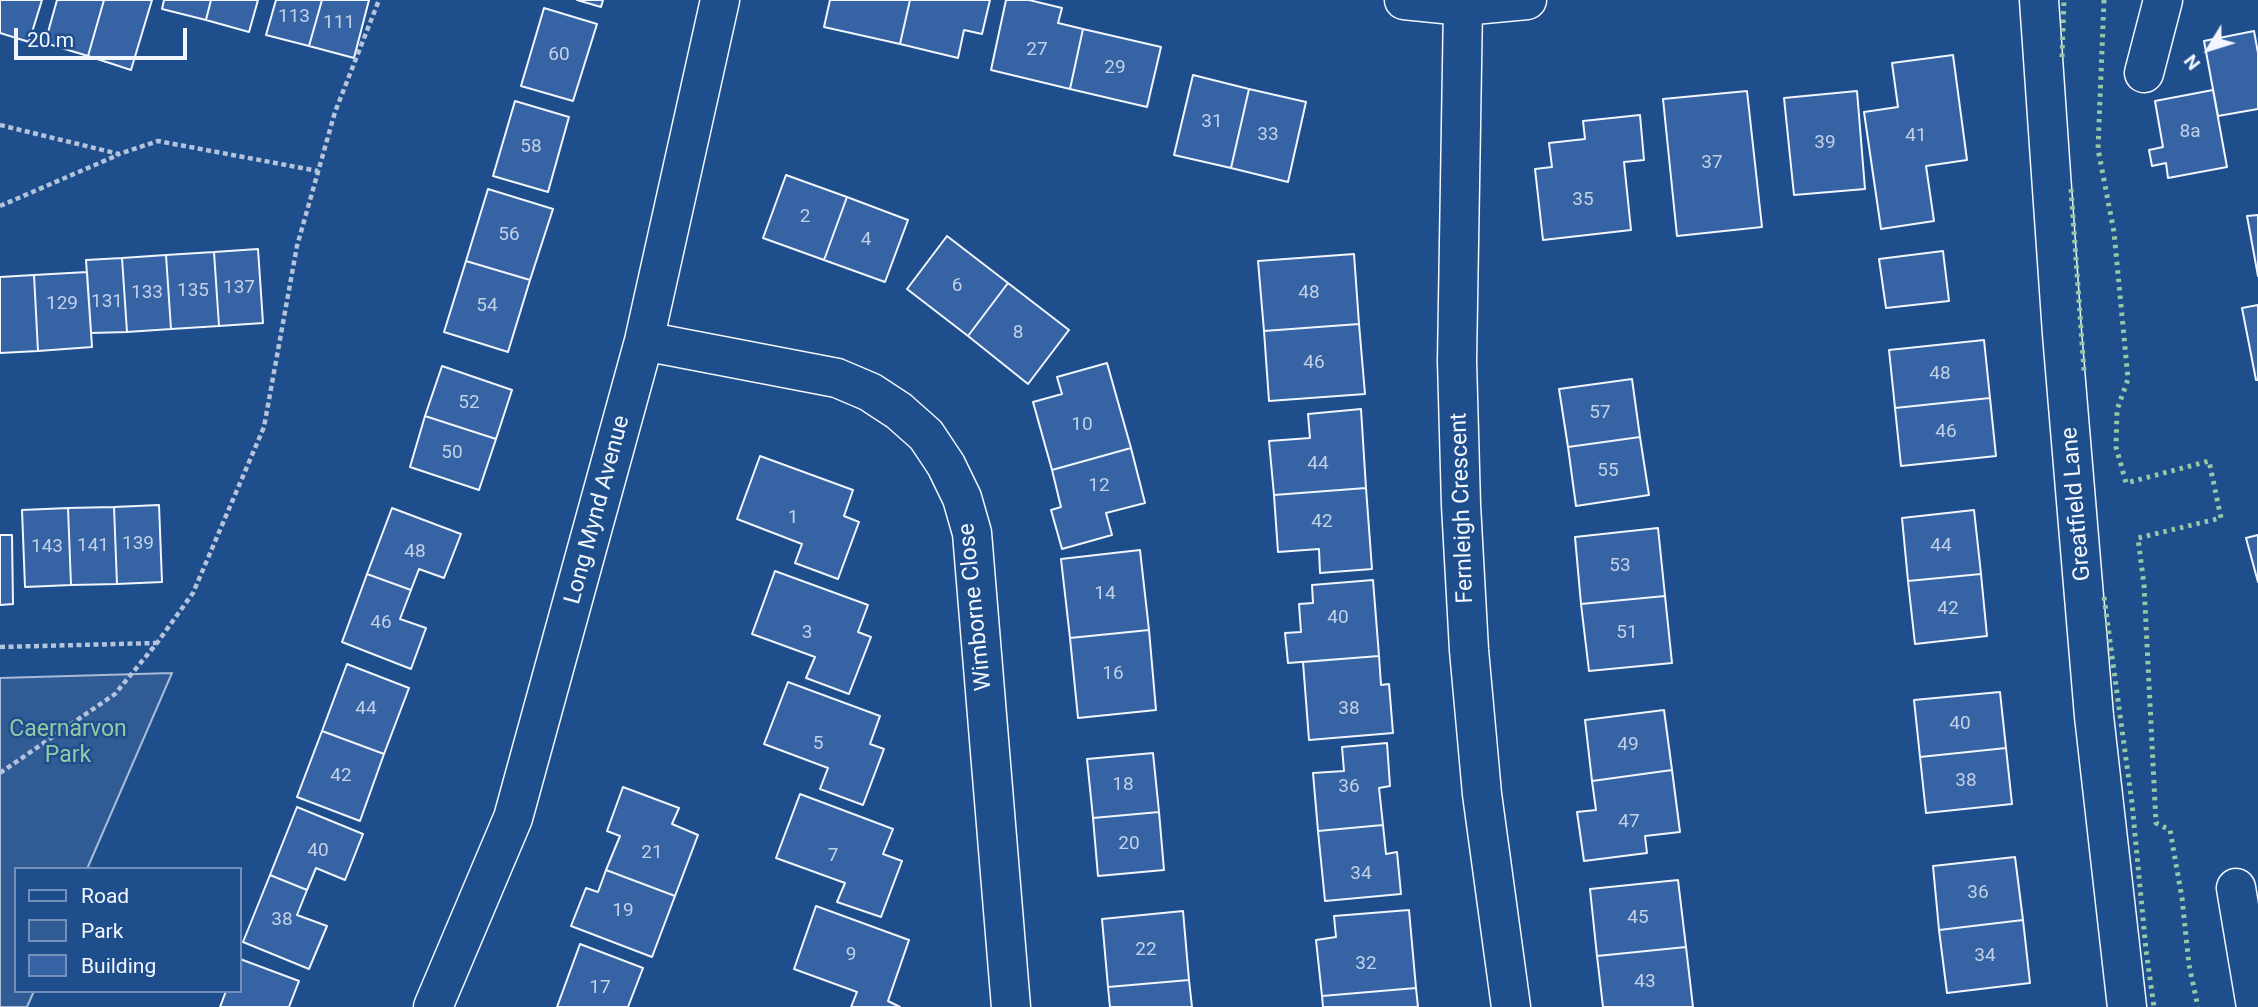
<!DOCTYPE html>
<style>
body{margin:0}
#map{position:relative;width:2258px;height:1007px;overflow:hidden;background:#1f4e8c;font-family:Roboto,sans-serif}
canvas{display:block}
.legend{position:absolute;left:14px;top:867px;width:228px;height:126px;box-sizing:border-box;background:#1f4e8c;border:2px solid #7391ba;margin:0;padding:9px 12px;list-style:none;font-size:21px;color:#f2f6ff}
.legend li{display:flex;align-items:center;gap:14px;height:35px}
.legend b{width:35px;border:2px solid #7391ba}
.north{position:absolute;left:2174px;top:14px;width:70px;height:70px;-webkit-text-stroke:5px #1f4e8c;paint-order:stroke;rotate:232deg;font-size:19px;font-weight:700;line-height:28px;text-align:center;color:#f2f6ff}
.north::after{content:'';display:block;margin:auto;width:24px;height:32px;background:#f2f6ff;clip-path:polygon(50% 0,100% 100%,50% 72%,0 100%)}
.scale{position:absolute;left:14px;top:28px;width:173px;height:32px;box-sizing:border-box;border:4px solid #f2f6ff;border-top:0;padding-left:9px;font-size:21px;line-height:24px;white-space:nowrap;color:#f2f6ff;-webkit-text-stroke:5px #1f4e8c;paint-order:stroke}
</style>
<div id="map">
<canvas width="2258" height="1007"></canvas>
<ul class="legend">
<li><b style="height:9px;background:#1f4e8c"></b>Road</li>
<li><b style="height:19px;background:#305b95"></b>Park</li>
<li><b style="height:19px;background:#3563a3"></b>Building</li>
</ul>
<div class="north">N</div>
<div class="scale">20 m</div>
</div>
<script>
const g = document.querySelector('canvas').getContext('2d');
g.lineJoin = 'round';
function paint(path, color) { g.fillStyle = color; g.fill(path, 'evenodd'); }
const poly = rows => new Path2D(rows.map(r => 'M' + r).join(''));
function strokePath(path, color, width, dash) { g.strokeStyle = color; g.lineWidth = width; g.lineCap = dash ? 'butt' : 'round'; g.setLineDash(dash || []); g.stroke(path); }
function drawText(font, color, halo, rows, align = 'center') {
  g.font = font + ' Roboto,sans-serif'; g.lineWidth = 5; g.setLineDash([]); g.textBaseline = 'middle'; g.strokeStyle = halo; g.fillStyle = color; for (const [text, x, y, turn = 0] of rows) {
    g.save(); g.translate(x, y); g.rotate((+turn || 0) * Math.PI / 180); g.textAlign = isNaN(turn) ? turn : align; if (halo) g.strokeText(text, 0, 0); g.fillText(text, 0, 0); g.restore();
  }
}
const green = poly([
 [172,673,87,869,16,869,16,991,34,991,27,1007,0,1007,0,678,172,673]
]);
paint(green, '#305b95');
strokePath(green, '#a8bbd7', 2);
const building = poly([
 [0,0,42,0,29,42,0,33,0,0],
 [57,0,104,0,88,56,45,43,57,0],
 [104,0,152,0,131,70,88,56,104,0],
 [164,0,211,0,206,20,162,9,164,0],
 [211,0,258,0,249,32,206,20,211,0],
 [276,0,322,0,309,46,266,35,276,0],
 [322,0,369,0,354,58,309,46,322,0],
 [577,0,603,0,601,7,577,0],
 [830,0,910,0,900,44,824,27,830,0],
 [910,0,990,0,982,34,964,30,958,58,900,44,910,0],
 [1006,0,1029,0,1062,8,1058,23,1083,29,1070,89,991,70,1006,0],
 [544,8,597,24,573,101,521,86,544,8],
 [1083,29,1161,47,1147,107,1070,89,1083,29],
 [2254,31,2258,53,2258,109,2218,116,2204,41,2254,31],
 [1953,55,1967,160,1926,166,1934,221,1881,229,1864,112,1898,107,1892,63,1953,55],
 [1193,75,1249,89,1231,168,1174,155,1193,75],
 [1249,89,1306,102,1288,182,1231,168,1249,89],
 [2213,90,2227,167,2168,178,2166,163,2152,166,2149,150,2163,147,2155,101,2213,90],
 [1747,91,1762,227,1677,236,1663,99,1747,91],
 [1857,91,1865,189,1794,195,1784,98,1857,91],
 [515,101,569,117,548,192,493,176,515,101],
 [1640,115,1644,160,1624,162,1631,230,1543,240,1535,169,1552,167,1549,143,1585,139,1583,121,1640,115],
 [786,175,847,197,824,260,763,238,786,175],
 [488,189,553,209,530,280,466,261,488,189],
 [847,197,908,220,885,282,824,260,847,197],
 [2258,215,2258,276,2247,216,2258,215],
 [947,236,1008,283,968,336,907,289,947,236],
 [258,249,263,323,219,326,214,252,258,249],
 [1943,251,1949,301,1886,308,1879,259,1943,251],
 [214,252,219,326,171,329,166,255,214,252],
 [1354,254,1359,324,1264,331,1258,261,1354,254],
 [166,255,171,329,127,332,122,258,166,255],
 [122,258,127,332,91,333,86,260,122,258],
 [466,261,530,280,508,352,444,332,466,261],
 [87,272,92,347,38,351,34,275,87,272],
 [34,275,38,351,0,353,0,277,34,275],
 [1008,283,1069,330,1028,384,968,336,1008,283],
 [2258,305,2258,380,2256,380,2242,308,2258,305],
 [1359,324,1365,394,1269,401,1264,331,1359,324],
 [1984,340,1990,398,1895,408,1889,350,1984,340],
 [1107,363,1131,448,1052,470,1033,402,1062,394,1057,377,1107,363],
 [442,366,512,390,496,439,425,416,442,366],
 [1632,379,1640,437,1568,447,1559,389,1632,379],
 [1990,398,1996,456,1901,466,1895,408,1990,398],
 [1361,409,1366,488,1274,495,1269,441,1310,438,1308,414,1361,409],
 [425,416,496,439,479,490,410,467,425,416],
 [1640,437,1649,495,1576,506,1568,447,1640,437],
 [1131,448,1145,503,1106,513,1112,535,1062,549,1051,510,1061,507,1052,470,1131,448],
 [760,456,853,490,844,516,859,522,838,579,795,563,802,544,737,519,760,456],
 [1366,488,1372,569,1320,573,1319,549,1278,552,1274,495,1366,488],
 [159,505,162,582,117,584,114,507,159,505],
 [114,507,117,584,71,585,68,508,114,507],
 [68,508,71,585,25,587,22,510,68,508],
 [392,508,461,534,444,578,419,569,411,590,367,574,392,508],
 [1974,510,1981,574,1908,581,1902,518,1974,510],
 [1658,528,1665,596,1581,604,1575,537,1658,528],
 [0,535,12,535,13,604,0,605,0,535],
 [2258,535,2258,582,2246,538,2258,535],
 [1140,550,1149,630,1070,638,1061,559,1140,550],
 [775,571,868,605,858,632,871,637,849,694,806,678,815,657,752,634,775,571],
 [367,574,411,590,400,619,426,628,411,669,342,642,367,574],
 [1981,574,1987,636,1915,644,1908,581,1981,574],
 [1373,580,1379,656,1288,663,1285,633,1301,632,1299,604,1313,603,1312,585,1373,580],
 [1665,596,1672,663,1589,671,1581,604,1665,596],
 [1149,630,1156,710,1078,718,1070,638,1149,630],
 [1379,656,1381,685,1389,684,1393,733,1309,740,1303,662,1379,656],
 [347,664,409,688,384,754,322,731,347,664],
 [788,682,880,716,870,744,884,749,863,805,820,789,828,768,764,744,788,682],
 [2000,692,2006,748,1920,757,1914,700,2000,692],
 [1664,710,1672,770,1592,781,1585,720,1664,710],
 [322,731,384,754,360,821,297,797,322,731],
 [1387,743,1390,786,1379,788,1383,825,1318,831,1313,773,1344,771,1342,747,1387,743],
 [2006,748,2012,804,1926,813,1920,757,2006,748],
 [1153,753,1159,812,1093,818,1087,759,1153,753],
 [1672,770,1680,832,1645,836,1647,853,1584,861,1577,812,1596,810,1592,781,1672,770],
 [623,787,679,808,672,824,698,835,675,896,606,870,620,836,607,831,623,787],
 [800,794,893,829,883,854,902,861,881,917,837,902,845,883,776,858,800,794],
 [297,807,363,834,345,880,316,868,307,890,270,875,297,807],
 [1159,812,1164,870,1098,876,1093,818,1159,812],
 [1383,825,1386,854,1397,852,1401,894,1325,901,1318,831,1383,825],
 [2015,857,2023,920,1939,930,1933,866,2015,857],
 [606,870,675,896,652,957,571,926,586,888,598,892,606,870],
 [270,875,307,890,297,915,327,926,309,969,243,942,270,875],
 [1678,880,1686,947,1597,956,1590,889,1678,880],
 [816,906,909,940,888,1001,900,1007,851,1007,857,992,794,969,816,906],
 [1409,910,1416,988,1322,996,1316,940,1336,937,1334,916,1409,910],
 [1183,911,1189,980,1108,987,1102,919,1183,911],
 [2023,920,2030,983,1947,993,1939,930,2023,920],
 [580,944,643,968,628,1007,557,1007,580,944],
 [1686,947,1693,1007,1603,1007,1597,956,1686,947],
 [240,959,299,981,289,1007,220,1007,226,991,240,991,240,959],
 [1189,980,1192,1007,1110,1007,1108,987,1189,980],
 [1416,988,1418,1007,1323,1007,1322,996,1416,988]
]);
paint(building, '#3563a3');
strokePath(building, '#f2f6ff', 2);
const street = poly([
 [1404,0,1463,6,1527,0],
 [2039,0,2062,334,2094,716,2127,1007],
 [1463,6,1457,361,1461,505,1469,650,1482,794,1511,1007],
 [2144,73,2163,0],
 [644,341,837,378,870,392,899,411,926,435,946,465,962,498,972,533,1011,1007],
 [2236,888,2256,1007],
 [433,1007,513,818,644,341,720,0]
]);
strokePath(street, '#f2f6ff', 41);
strokePath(poly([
 [0,125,119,154,158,141,318,171],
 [0,206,118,155],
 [0,647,156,643],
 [0,773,115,694,157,643,193,593,264,427,297,246,335,112,379,0]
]), '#b3c4dc', 4.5, [5, 3.5]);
strokePath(street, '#1f4e8c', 38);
strokePath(poly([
 [2104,0,2098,149,2114,232,2128,379,2117,410,2116,447,2126,483,2209,461,2221,518,2138,538,2144,585,2156,823,2170,830,2182,898,2189,965,2198,1007],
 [2062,57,2064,0],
 [2071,189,2084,371],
 [2104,597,2132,803,2146,950,2154,1007]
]), '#97c8a6', 5, [3.5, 5]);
drawText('19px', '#c3d1e8', null, [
 ["113",294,17],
 ["111",339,23],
 ["27",1037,50],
 ["60",559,55],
 ["29",1115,68],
 ["31",1212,122],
 ["8a",2190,132],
 ["33",1268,135],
 ["41",1916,136],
 ["39",1825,143],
 ["58",531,147],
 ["37",1712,163],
 ["35",1583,200],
 ["2",805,217],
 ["56",509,235],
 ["4",866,240],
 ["6",957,286],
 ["137",239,288],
 ["135",193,291],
 ["133",147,293],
 ["48",1309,293],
 ["131",107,302],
 ["129",62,304],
 ["54",487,306],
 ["8",1018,333],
 ["46",1314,363],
 ["48",1940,374],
 ["52",469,403],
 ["57",1600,413],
 ["10",1082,425],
 ["46",1946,432],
 ["50",452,453],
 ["44",1318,464],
 ["55",1608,471],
 ["12",1099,486],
 ["1",793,518],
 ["42",1322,522],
 ["139",138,544],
 ["141",93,546],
 ["44",1941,546],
 ["143",47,547],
 ["48",415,552],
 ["53",1620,566],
 ["14",1105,594],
 ["42",1948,609],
 ["40",1338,618],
 ["46",381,623],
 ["3",807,633],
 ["51",1627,633],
 ["16",1113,674],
 ["44",366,709],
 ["38",1349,709],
 ["40",1960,724],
 ["5",818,744],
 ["49",1628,745],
 ["42",341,776],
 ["38",1966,781],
 ["18",1123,785],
 ["36",1349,787],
 ["47",1629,822],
 ["20",1129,844],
 ["40",318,851],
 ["21",652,853],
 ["7",833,856],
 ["34",1361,874],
 ["36",1978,893],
 ["19",623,911],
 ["45",1638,918],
 ["38",282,920],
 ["22",1146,950],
 ["9",851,955],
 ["34",1985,956],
 ["32",1366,964],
 ["43",1645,982],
 ["17",600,988]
]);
drawText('23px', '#f2f6ff', '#1f4e8c', [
 ["Greatfield Lane",2077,504,-95],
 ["Fernleigh Crescent",1463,508,-92],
 ["Long Mynd Avenue",598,510,-75],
 ["Wimborne Close",976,607,-96]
]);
drawText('23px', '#97c8a6', '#1f4e8c', [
 ["Caernarvon",68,730],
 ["Park",68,756]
]);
</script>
